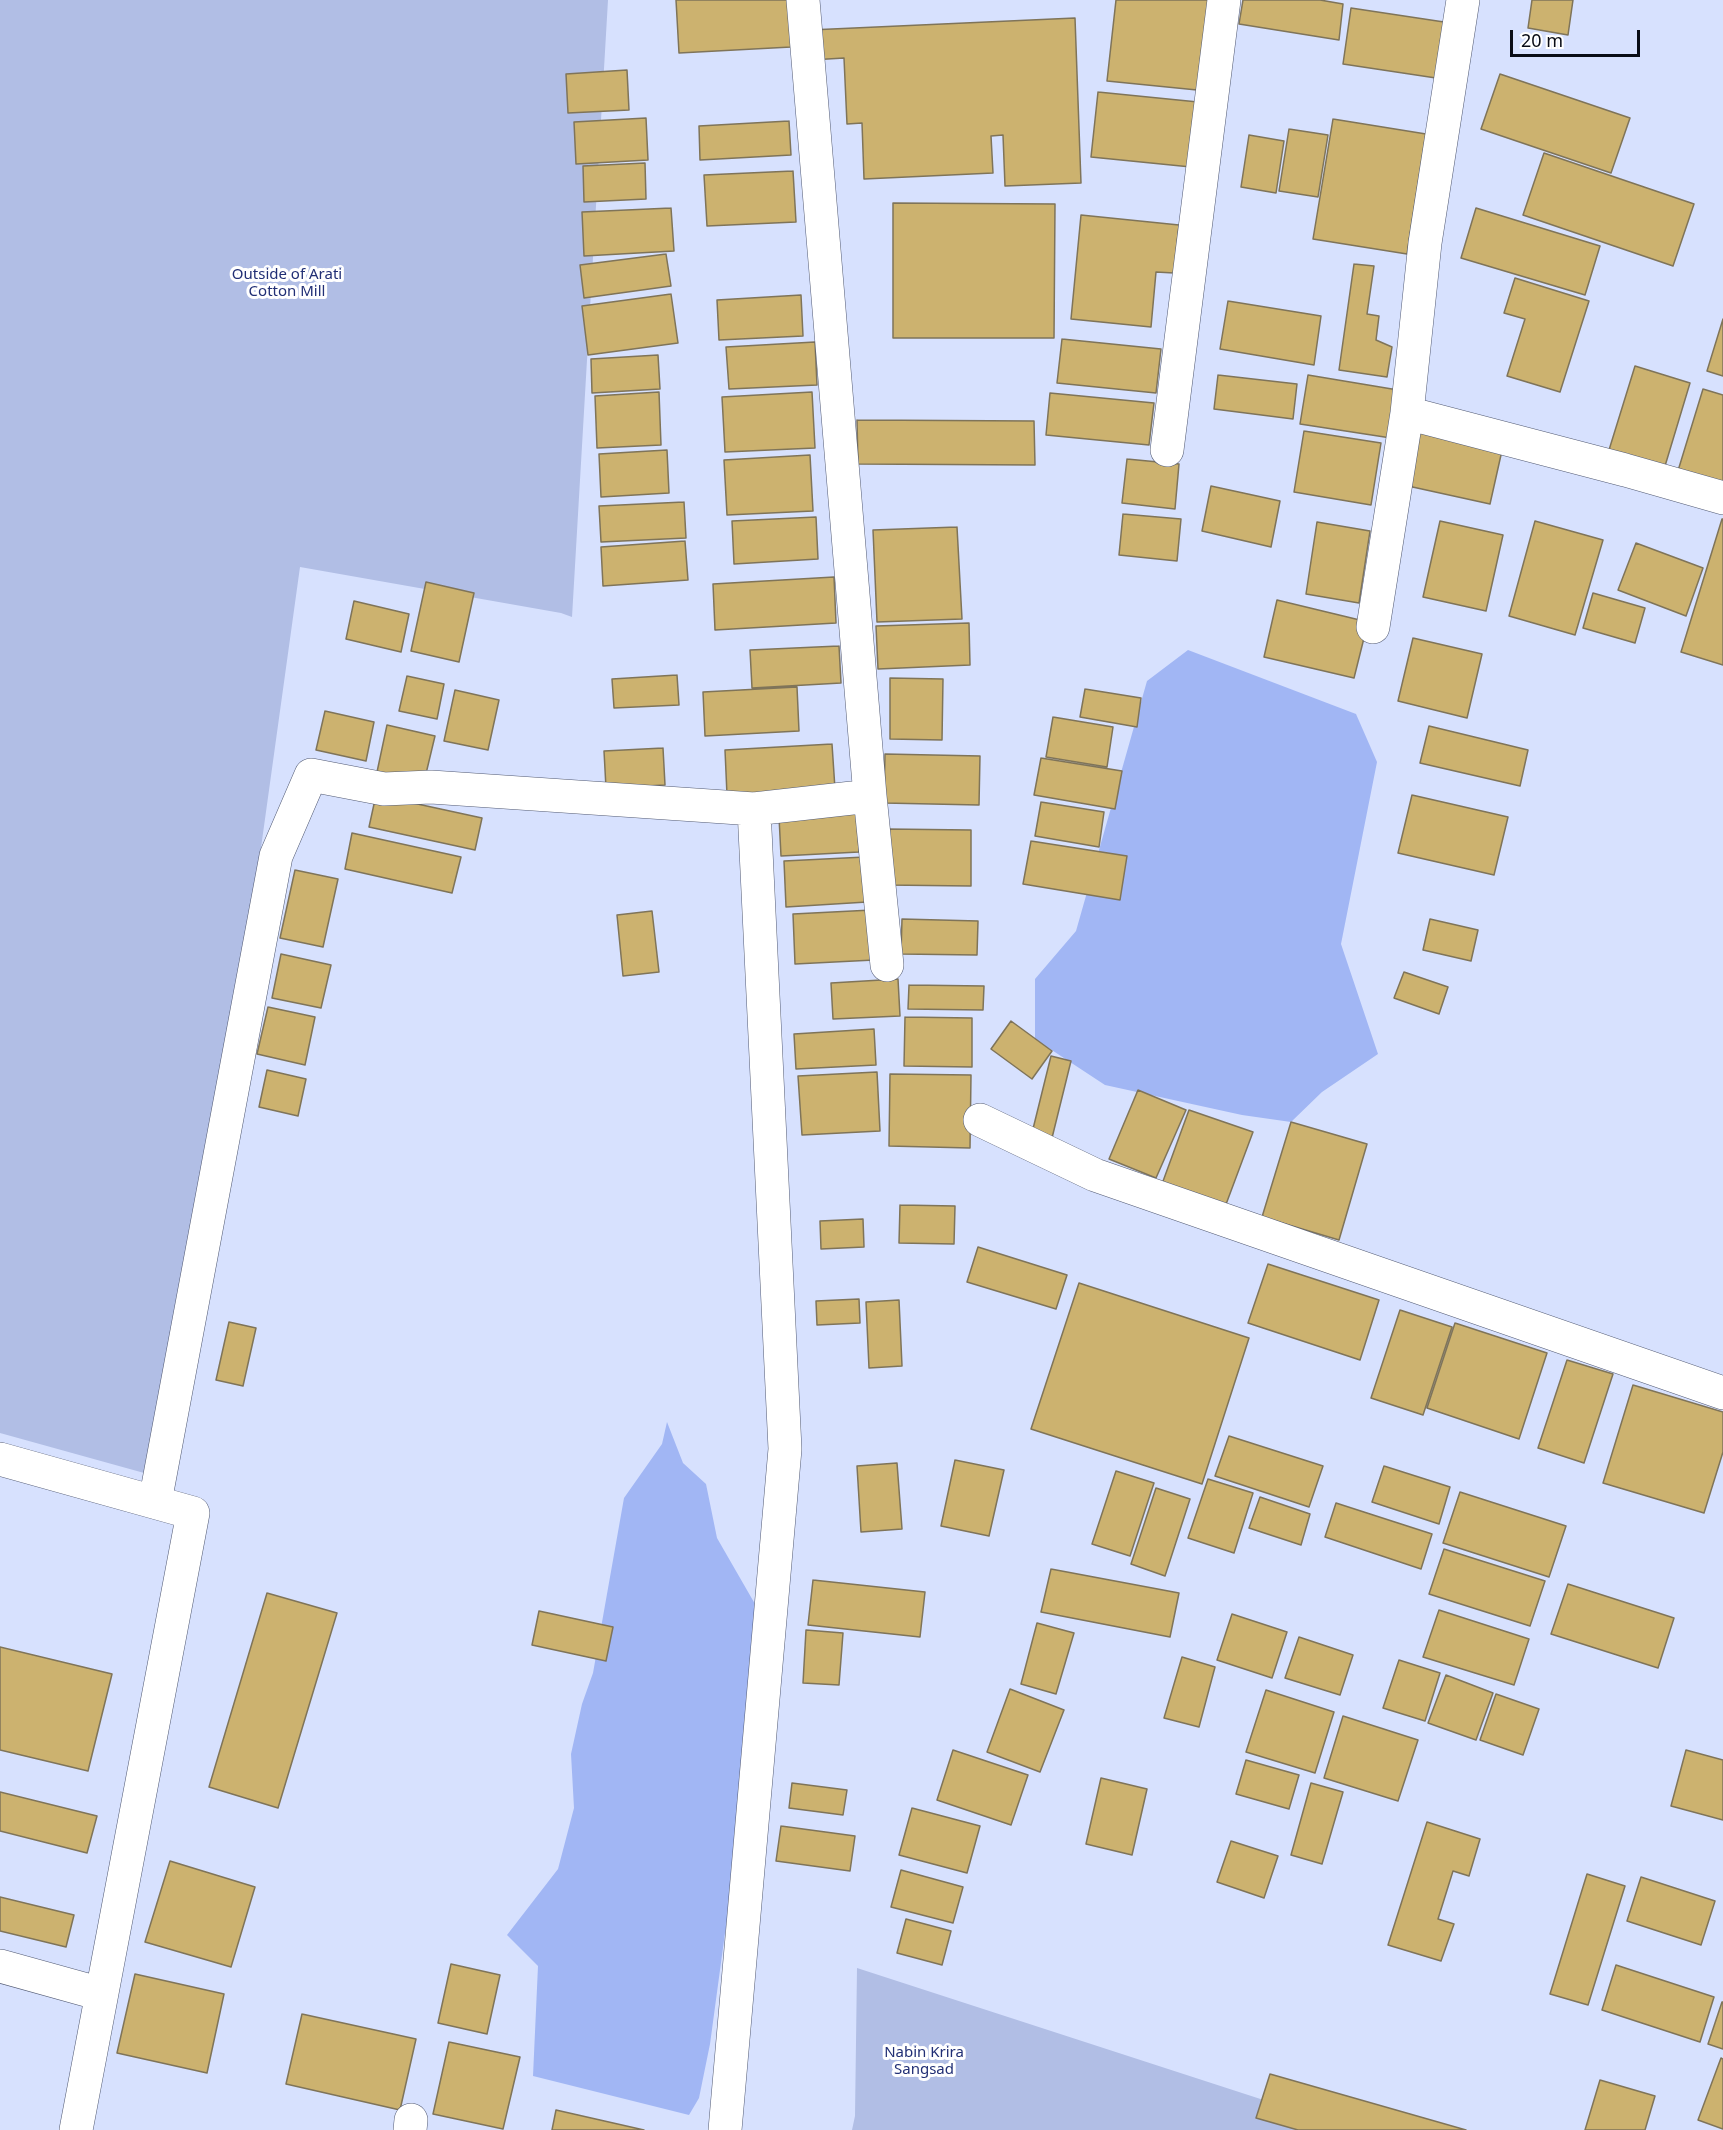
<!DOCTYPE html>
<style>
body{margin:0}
#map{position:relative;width:1723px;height:2130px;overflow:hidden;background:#d7e1fe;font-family:"Noto Sans",sans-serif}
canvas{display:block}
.scale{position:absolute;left:1510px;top:30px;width:130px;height:27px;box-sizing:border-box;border:3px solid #090c16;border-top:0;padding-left:8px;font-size:18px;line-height:21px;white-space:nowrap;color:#090c16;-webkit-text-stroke:4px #fff;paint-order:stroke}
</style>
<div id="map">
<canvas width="1723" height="2130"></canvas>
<div class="scale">20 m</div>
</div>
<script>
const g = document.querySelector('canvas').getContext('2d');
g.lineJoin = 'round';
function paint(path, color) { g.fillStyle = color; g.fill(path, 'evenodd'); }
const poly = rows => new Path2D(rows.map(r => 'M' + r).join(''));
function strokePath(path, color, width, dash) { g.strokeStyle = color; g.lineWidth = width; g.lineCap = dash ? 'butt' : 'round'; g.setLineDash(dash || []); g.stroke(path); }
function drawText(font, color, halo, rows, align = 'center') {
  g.font = font + ' "Noto Sans",sans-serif'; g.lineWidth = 6; g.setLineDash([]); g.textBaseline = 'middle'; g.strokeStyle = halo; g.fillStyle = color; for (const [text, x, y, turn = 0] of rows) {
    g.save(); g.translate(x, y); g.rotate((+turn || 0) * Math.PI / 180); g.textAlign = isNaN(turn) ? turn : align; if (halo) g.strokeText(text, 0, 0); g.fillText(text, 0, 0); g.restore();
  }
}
paint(poly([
 [0,0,608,0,572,617,561,613,300,567,173,1481,0,1433],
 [857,1968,1356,2130,852,2130,855,2116]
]), '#b1bee5');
paint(poly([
 [1188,650,1356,714,1377,762,1341,944,1378,1054,1322,1092,1291,1122,1242,1115,1105,1085,1035,1039,1035,979,1076,931,1147,681],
 [667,1422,683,1463,706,1484,717,1538,755,1604,752,1682,742,1835,725,1933,710,2044,699,2098,689,2115,533,2076,538,1966,507,1935,558,1869,574,1808,571,1754,582,1704,593,1673,624,1498,662,1444]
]), '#a1b6f4');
const building = poly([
 [676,0,789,0,791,47,679,53,676,0],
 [1116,0,1216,0,1207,91,1107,81,1116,0],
 [1243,0,1320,0,1343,4,1339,40,1239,24,1243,0],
 [1532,0,1573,0,1568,35,1528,28,1532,0],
 [1351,8,1444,22,1436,78,1343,64,1351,8],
 [1075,18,1081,183,1005,186,1003,135,991,136,993,173,864,179,862,123,847,124,844,58,811,60,810,30,1075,18],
 [627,70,629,110,568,113,566,74,627,70],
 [1500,74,1630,118,1611,173,1481,129,1500,74],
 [1098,92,1198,102,1191,167,1091,157,1098,92],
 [646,118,648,160,576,164,574,122,646,118],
 [1333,119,1426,134,1407,254,1313,239,1333,119],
 [789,121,791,155,700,160,699,126,789,121],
 [1289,129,1328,135,1318,197,1279,191,1289,129],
 [1249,135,1284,141,1276,193,1241,187,1249,135],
 [1544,153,1694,204,1673,266,1523,215,1544,153],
 [645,163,646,199,584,202,583,166,645,163],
 [793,171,796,222,707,226,704,175,793,171],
 [893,203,1055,204,1054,338,893,338,893,203],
 [671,208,674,251,584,256,582,212,671,208],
 [1476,208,1600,246,1585,295,1461,258,1476,208],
 [1081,215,1179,225,1174,273,1156,272,1151,327,1071,319,1081,215],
 [666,254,671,286,584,298,580,265,666,254],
 [1354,264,1374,266,1367,314,1379,316,1376,340,1392,347,1387,377,1339,370,1354,264],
 [1515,278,1589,301,1560,392,1507,376,1525,319,1504,313,1515,278],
 [671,294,678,343,588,355,582,306,671,294],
 [801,295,803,336,719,340,717,300,801,295],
 [1228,301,1321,316,1314,365,1220,349,1228,301],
 [1723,319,1723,376,1707,371,1723,319],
 [1062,339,1161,349,1156,393,1057,383,1062,339],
 [815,342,817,385,729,389,726,347,815,342],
 [658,355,660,389,592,393,591,359,658,355],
 [1635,366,1690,383,1665,466,1609,450,1635,366],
 [1218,375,1297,384,1293,419,1214,409,1218,375],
 [1308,375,1398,390,1391,438,1300,424,1308,375],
 [1703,389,1723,395,1723,487,1677,474,1703,389],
 [659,392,661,445,597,448,595,396,659,392],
 [812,392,815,448,725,452,722,397,812,392],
 [1050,393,1154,403,1149,445,1046,435,1050,393],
 [857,420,1034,421,1035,465,858,464,857,420],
 [1421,427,1503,446,1490,504,1408,486,1421,427],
 [1304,431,1381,443,1371,505,1294,492,1304,431],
 [667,450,669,493,601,497,599,454,667,450],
 [810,455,813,511,727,515,724,460,810,455],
 [1127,459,1179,464,1175,509,1122,503,1127,459],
 [1211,486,1280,501,1271,547,1202,531,1211,486],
 [684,502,686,538,601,542,599,506,684,502],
 [1123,514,1181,519,1177,561,1119,555,1123,514],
 [816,517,818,559,734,564,732,521,816,517],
 [1722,519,1723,519,1723,665,1681,652,1722,519],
 [1440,521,1503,535,1486,611,1423,597,1440,521],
 [1535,521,1603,540,1575,635,1509,616,1535,521],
 [1317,522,1370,531,1359,603,1306,594,1317,522],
 [957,527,962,619,877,622,873,530,957,527],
 [685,541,688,580,603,586,601,547,685,541],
 [1636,543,1703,568,1686,616,1618,590,1636,543],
 [834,577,836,623,715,630,713,584,834,577],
 [426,582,474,593,459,662,411,651,426,582],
 [1593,593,1645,608,1635,643,1583,628,1593,593],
 [1277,600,1368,622,1354,678,1264,657,1277,600],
 [354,601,409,614,401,652,346,639,354,601],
 [969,623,970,665,878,669,876,626,969,623],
 [1413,638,1482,654,1467,718,1398,701,1413,638],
 [839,646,841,683,752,688,750,650,839,646],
 [677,675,679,705,614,708,612,679,677,675],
 [407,676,444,684,437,719,399,711,407,676],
 [890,678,943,679,942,740,890,739,890,678],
 [797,687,799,731,705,736,703,692,797,687],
 [1085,689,1141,698,1137,727,1080,717,1085,689],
 [455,690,499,700,488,750,444,741,455,690],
 [325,711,374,722,366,761,316,750,325,711],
 [1053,717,1113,727,1107,767,1046,757,1053,717],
 [387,725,435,736,424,782,377,772,387,725],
 [1429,726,1528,750,1520,786,1420,763,1429,726],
 [832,744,835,789,727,795,725,750,832,744],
 [663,748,665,785,606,788,604,751,663,748],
 [885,754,980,756,979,805,884,803,885,754],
 [1041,758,1122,771,1115,809,1034,795,1041,758],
 [376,795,482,818,475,850,369,827,376,795],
 [1412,795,1508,817,1494,875,1398,853,1412,795],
 [1041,802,1104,812,1099,847,1035,836,1041,802],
 [857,813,859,852,781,856,779,817,857,813],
 [886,829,971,830,971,886,886,885,886,829],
 [352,833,461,857,452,893,345,869,352,833],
 [1031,841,1127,856,1120,900,1023,884,1031,841],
 [865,857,867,902,786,907,784,861,865,857],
 [295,870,338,879,323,947,280,938,295,870],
 [872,910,874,960,795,964,793,914,872,910],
 [652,911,659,972,623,976,617,915,652,911],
 [902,919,978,921,977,955,901,954,902,919],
 [1430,919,1478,930,1471,961,1423,950,1430,919],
 [281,954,331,965,321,1008,272,998,281,954],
 [1404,972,1448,987,1439,1014,1394,998,1404,972],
 [898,979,900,1016,833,1019,831,983,898,979],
 [909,985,984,986,983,1010,908,1009,909,985],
 [268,1007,315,1017,305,1065,257,1054,268,1007],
 [905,1017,972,1018,972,1067,904,1066,905,1017],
 [1011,1021,1052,1051,1032,1079,991,1049,1011,1021],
 [874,1029,876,1065,796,1069,794,1034,874,1029],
 [1051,1056,1071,1061,1051,1142,1031,1137,1051,1056],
 [267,1070,306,1079,298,1116,259,1107,267,1070],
 [877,1072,880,1131,802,1135,798,1076,877,1072],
 [890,1074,971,1075,970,1148,889,1146,890,1074],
 [1138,1090,1186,1110,1156,1178,1109,1159,1138,1090],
 [1189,1110,1253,1132,1225,1207,1162,1184,1189,1110],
 [1291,1122,1367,1144,1339,1240,1262,1217,1291,1122],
 [900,1205,955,1206,954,1244,899,1243,900,1205],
 [863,1219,864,1247,821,1249,820,1221,863,1219],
 [978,1247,1067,1275,1056,1309,967,1282,978,1247],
 [1268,1264,1379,1300,1360,1360,1248,1323,1268,1264],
 [1079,1283,1249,1338,1202,1484,1031,1429,1079,1283],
 [859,1299,860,1323,817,1325,816,1301,859,1299],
 [899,1300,902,1366,869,1368,866,1302,899,1300],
 [1400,1310,1452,1327,1423,1415,1371,1398,1400,1310],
 [229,1322,256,1328,243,1386,216,1380,229,1322],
 [1455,1323,1547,1353,1519,1439,1427,1408,1455,1323],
 [1567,1360,1613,1374,1584,1463,1538,1448,1567,1360],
 [1633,1385,1723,1412,1723,1452,1704,1513,1603,1483,1633,1385],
 [1229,1436,1323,1466,1309,1507,1215,1476,1229,1436],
 [955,1460,1004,1470,989,1536,941,1526,955,1460],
 [897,1463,902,1529,861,1532,857,1466,897,1463],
 [1384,1466,1450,1487,1439,1524,1372,1502,1384,1466],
 [1116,1471,1154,1483,1130,1556,1092,1544,1116,1471],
 [1208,1479,1253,1493,1234,1553,1188,1538,1208,1479],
 [1156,1488,1190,1499,1165,1576,1131,1564,1156,1488],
 [1460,1492,1566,1526,1549,1577,1443,1543,1460,1492],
 [1260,1497,1310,1514,1301,1545,1249,1528,1260,1497],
 [1336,1503,1432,1534,1421,1569,1325,1537,1336,1503],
 [1444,1549,1545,1581,1530,1626,1429,1594,1444,1549],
 [1051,1569,1179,1593,1170,1637,1041,1612,1051,1569],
 [813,1580,925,1592,920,1637,808,1625,813,1580],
 [1568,1584,1674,1618,1658,1668,1551,1634,1568,1584],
 [267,1593,337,1613,278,1808,209,1787,267,1593],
 [1439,1610,1529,1639,1514,1685,1423,1657,1439,1610],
 [539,1611,613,1627,606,1661,532,1645,539,1611],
 [1232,1614,1287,1632,1272,1678,1217,1660,1232,1614],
 [1037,1623,1074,1633,1056,1694,1021,1684,1037,1623],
 [806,1630,843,1633,839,1685,803,1683,806,1630],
 [1299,1637,1353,1655,1340,1695,1285,1678,1299,1637],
 [0,1647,112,1674,88,1771,0,1750,0,1647],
 [1182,1657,1215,1667,1199,1727,1164,1718,1182,1657],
 [1399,1660,1440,1673,1425,1721,1383,1708,1399,1660],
 [1446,1675,1493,1693,1476,1740,1428,1723,1446,1675],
 [1010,1689,1064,1710,1040,1772,987,1752,1010,1689],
 [1266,1690,1334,1712,1315,1773,1246,1752,1266,1690],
 [1496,1694,1539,1709,1523,1755,1480,1740,1496,1694],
 [1343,1716,1418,1740,1398,1801,1324,1778,1343,1716],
 [953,1750,1028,1775,1011,1825,937,1800,953,1750],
 [1686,1750,1723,1760,1723,1820,1671,1806,1686,1750],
 [1246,1760,1299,1775,1289,1809,1236,1794,1246,1760],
 [1101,1778,1147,1789,1132,1855,1086,1844,1101,1778],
 [792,1783,847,1790,843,1815,789,1808,792,1783],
 [1311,1783,1343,1792,1322,1864,1291,1855,1311,1783],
 [0,1792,97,1816,87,1853,0,1831,0,1792],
 [912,1808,980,1826,967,1873,899,1855,912,1808],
 [1427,1822,1480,1839,1469,1876,1453,1871,1438,1919,1454,1924,1441,1961,1388,1945,1427,1822],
 [781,1826,855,1836,850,1871,776,1861,781,1826],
 [1231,1841,1278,1856,1264,1898,1217,1882,1231,1841],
 [170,1861,255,1887,231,1967,145,1942,170,1861],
 [901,1870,963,1887,953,1923,891,1907,901,1870],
 [1587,1874,1625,1886,1588,2005,1550,1994,1587,1874],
 [1641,1877,1715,1901,1701,1945,1627,1921,1641,1877],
 [0,1897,74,1915,66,1947,0,1931,0,1897],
 [906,1919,951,1931,942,1965,897,1953,906,1919],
 [451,1964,500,1975,487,2034,438,2023,451,1964],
 [1616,1965,1714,1997,1700,2042,1602,2010,1616,1965],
 [135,1974,224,1994,207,2073,117,2053,135,1974],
 [1722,2002,1723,2002,1723,2049,1708,2044,1722,2002],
 [302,2014,416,2039,400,2110,286,2084,302,2014],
 [449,2042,520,2057,503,2129,433,2114,449,2042],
 [1721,2058,1723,2059,1723,2129,1698,2120,1721,2058],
 [1270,2074,1466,2130,1298,2130,1256,2118,1270,2074],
 [1600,2080,1655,2096,1645,2130,1585,2130,1600,2080],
 [556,2110,644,2130,552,2130,556,2110]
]);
paint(building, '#ccb26f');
strokePath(building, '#7f7459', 1.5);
const minor = poly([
 [803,0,870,796,887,965],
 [1407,413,1625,470,1723,498],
 [1167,450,1224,0],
 [1373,627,1407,413,1425,243,1463,0],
 [980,1120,1095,1175,1723,1393],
 [0,1459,193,1513,76,2130],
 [155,1502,276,856,311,775,384,789,431,787,754,809,870,796],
 [0,1966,101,1994],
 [410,2130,411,2120],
 [725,2130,785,1449,754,809]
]);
strokePath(minor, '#535b74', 34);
strokePath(minor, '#fff', 33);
drawText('15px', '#212f75', '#fff', [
 ["Outside of Arati",287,275],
 ["Cotton Mill",287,292],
 ["Nabin Krira",924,2053],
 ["Sangsad",924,2070]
]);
</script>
